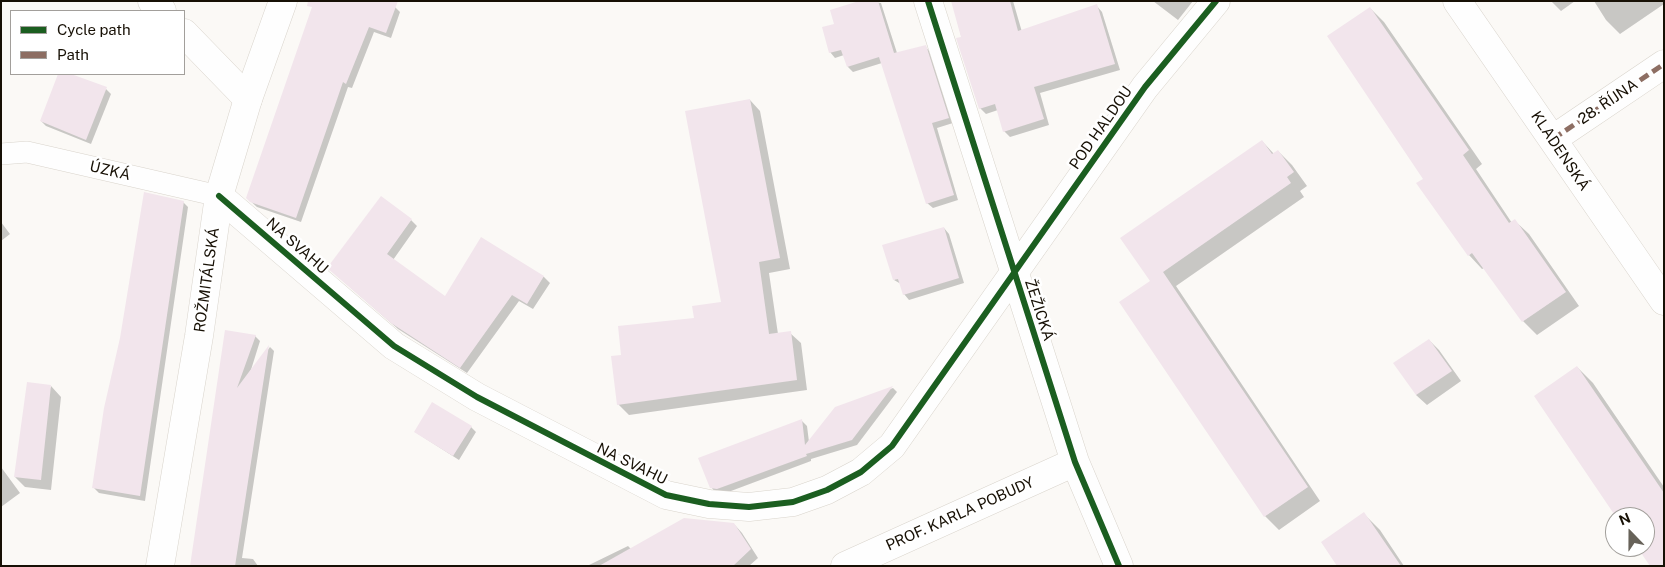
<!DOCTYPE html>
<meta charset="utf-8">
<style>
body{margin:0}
#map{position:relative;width:1665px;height:567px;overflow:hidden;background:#fbf9f6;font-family:"Public Sans",sans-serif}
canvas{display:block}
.frame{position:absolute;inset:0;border:2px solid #171005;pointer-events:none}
.legend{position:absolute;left:10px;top:10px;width:175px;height:65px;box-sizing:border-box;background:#fff;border:1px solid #a29f9b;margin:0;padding:6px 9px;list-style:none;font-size:15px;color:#171005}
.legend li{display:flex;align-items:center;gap:10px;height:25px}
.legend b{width:25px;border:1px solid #a29f9b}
.north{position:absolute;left:1605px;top:507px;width:50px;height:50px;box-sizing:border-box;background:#fff;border:1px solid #a29f9b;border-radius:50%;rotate:338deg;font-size:14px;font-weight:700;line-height:20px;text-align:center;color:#171005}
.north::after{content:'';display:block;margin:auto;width:18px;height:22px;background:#676259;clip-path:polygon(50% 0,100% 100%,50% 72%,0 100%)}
</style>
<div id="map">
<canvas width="1665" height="567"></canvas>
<div class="frame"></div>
<ul class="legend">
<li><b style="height:6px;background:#1b5e20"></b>Cycle path</li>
<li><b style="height:6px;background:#8d6e63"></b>Path</li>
</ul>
<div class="north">N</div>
</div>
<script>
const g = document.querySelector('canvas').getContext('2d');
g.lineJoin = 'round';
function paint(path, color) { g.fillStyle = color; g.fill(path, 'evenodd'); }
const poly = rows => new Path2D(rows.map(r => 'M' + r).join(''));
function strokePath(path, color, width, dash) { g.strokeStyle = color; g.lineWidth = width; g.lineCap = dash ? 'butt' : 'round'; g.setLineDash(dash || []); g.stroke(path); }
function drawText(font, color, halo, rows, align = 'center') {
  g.font = font + ' "Public Sans",sans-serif'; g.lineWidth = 5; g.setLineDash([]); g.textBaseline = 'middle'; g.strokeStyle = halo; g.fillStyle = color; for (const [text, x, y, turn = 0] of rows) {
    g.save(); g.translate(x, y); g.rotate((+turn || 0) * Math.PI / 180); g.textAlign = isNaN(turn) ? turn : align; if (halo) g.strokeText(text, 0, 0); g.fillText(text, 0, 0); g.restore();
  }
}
paint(poly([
 [317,1,395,7,400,12,391,38,374,32,352,88,348,87,301,222,257,207,247,198],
 [863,1,881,3,897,53,925,46,930,52,953,123,937,128,958,200,933,208,927,203,882,63,853,72,848,67,844,55,835,58,830,52,835,25],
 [952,1,1013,1,1022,32,1096,5,1102,12,1120,70,1040,93,1049,125,1010,137,1004,131,998,110,986,114,980,108],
 [1153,1,1193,1,1178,20],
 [1551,1,1575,1,1561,11],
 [1594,1,1664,1,1664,4,1620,34,1606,20],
 [1370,8,1384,22,1482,164,1476,169,1512,223,1515,221,1529,234,1579,306,1537,335,1523,321,1484,268,1482,269,1469,255,1425,179],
 [59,74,67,74,106,89,111,94,91,144,46,126,41,121],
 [750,100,760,111,790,269,769,273,778,334,790,333,801,343,807,390,629,415,618,404,623,357,723,303],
 [1262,141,1274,154,1278,151,1292,165,1307,186,1300,191,1304,197,1176,286,1320,501,1279,530,1265,516,1152,281],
 [183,202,188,207,145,501,99,493,94,488],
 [411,220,417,226,393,260,445,298,482,239,544,277,550,283,533,309,519,301,467,373,398,329,335,274],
 [1,222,10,234,1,241],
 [944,228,949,234,964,283,909,300,904,294,901,284,894,280],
 [226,331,255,336,260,341,250,373,270,347,274,351,242,558,253,559,258,566,191,566],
 [1429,340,1439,350,1461,381,1427,405,1416,395],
 [1577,367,1593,383,1664,487,1664,566,1639,547,1645,547,1645,517,1618,517],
 [51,386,61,397,51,490,25,487,15,477],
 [893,388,897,392,857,445,811,459,811,461,723,494,716,493,711,487,802,421,807,426,809,442,836,408],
 [471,427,476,432,459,460,415,432],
 [1,467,20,493,1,507],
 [1364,514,1380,530,1404,566,1339,566],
 [734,524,742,533,758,558,749,566,587,566,628,546,631,549]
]), '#0003');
paint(poly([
 [308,1,398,1,386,33,369,27,346,84,343,82,296,218,250,202,246,198,312,7,307,6],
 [859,1,878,1,894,53,926,45,949,118,932,123,954,195,926,204,879,57,847,67,841,50,829,53,822,27,834,24,830,10],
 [951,1,1010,1,1018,31,1097,4,1115,64,1034,87,1044,119,1003,132,995,104,979,109,956,38,961,37],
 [1370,7,1469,150,1463,155,1509,223,1515,219,1566,292,1522,322,1472,253,1468,256,1416,183,1423,179,1327,36],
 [58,74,71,74,107,87,86,140,40,121],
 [750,99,780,258,759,262,769,334,791,331,797,380,617,405,611,356,621,355,618,326,694,318,692,306,721,302,685,111],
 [1262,140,1272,154,1278,150,1294,172,1287,177,1291,183,1163,272,1308,487,1264,517,1119,302,1150,281,1120,238],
 [144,192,184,201,140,496,92,488,104,408,120,338],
 [381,196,412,219,387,254,445,296,481,237,544,276,527,304,512,295,460,368,391,323,327,268],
 [944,227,959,278,903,295,898,279,893,280,882,245],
 [225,330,256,335,237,388,269,345,235,566,190,566],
 [1429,339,1452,371,1416,395,1393,363],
 [1577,366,1664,493,1664,566,1650,566,1637,547,1645,547,1645,517,1616,517,1534,396],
 [27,382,51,385,41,480,14,477],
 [893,386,852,440,806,454,807,456,717,489,710,488,698,458,802,419,805,445,835,407],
 [432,402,472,426,453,456,414,432],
 [1364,512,1401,566,1337,566,1321,542],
 [684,518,734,523,751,549,733,566,599,566]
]), '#f2e5ec');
const lane = poly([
 [1,154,27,152,219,196]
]);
const street = poly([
 [152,1,162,11],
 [928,1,1075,462,1119,566],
 [1457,1,1664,301],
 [184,33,248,99],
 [1553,139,1664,64],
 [219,196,394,346,477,397,666,495,709,504,749,507,793,502,827,490,861,472,892,446,1145,87,1216,1],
 [845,566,1075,462]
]);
const primary = poly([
 [160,566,199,336,219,196,248,99,283,1]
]);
strokePath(lane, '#d9d4cc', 22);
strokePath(street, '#d9d4cc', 29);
strokePath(primary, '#d9d4cc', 29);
strokePath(lane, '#fefefe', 21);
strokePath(street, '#fefefe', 28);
strokePath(primary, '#fefefe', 28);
strokePath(poly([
 [1553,139,1664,64]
]), '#8d6e63', 5, [10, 5]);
strokePath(poly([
 [928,1,1075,462,1119,566],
 [219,196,394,346,477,397,666,495,709,504,749,507,793,502,827,490,861,472,892,446,1145,87,1216,1]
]), '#1b5e20', 6);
drawText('15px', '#171005', '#fff', [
 ["28. ŘÍJNA",1608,102,-34],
 ["POD HALDOU",1101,128,-55],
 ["KLADENSKÁ",1560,151,56],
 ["ÚZKÁ",110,171,13],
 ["NA SVAHU",297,246,41],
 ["ROŽMITÁLSKÁ",207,280,-82],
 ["ŽEŽICKÁ",1039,310,72],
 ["NA SVAHU",632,464,26],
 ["PROF. KARLA POBUDY",960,514,-24]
]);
</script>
